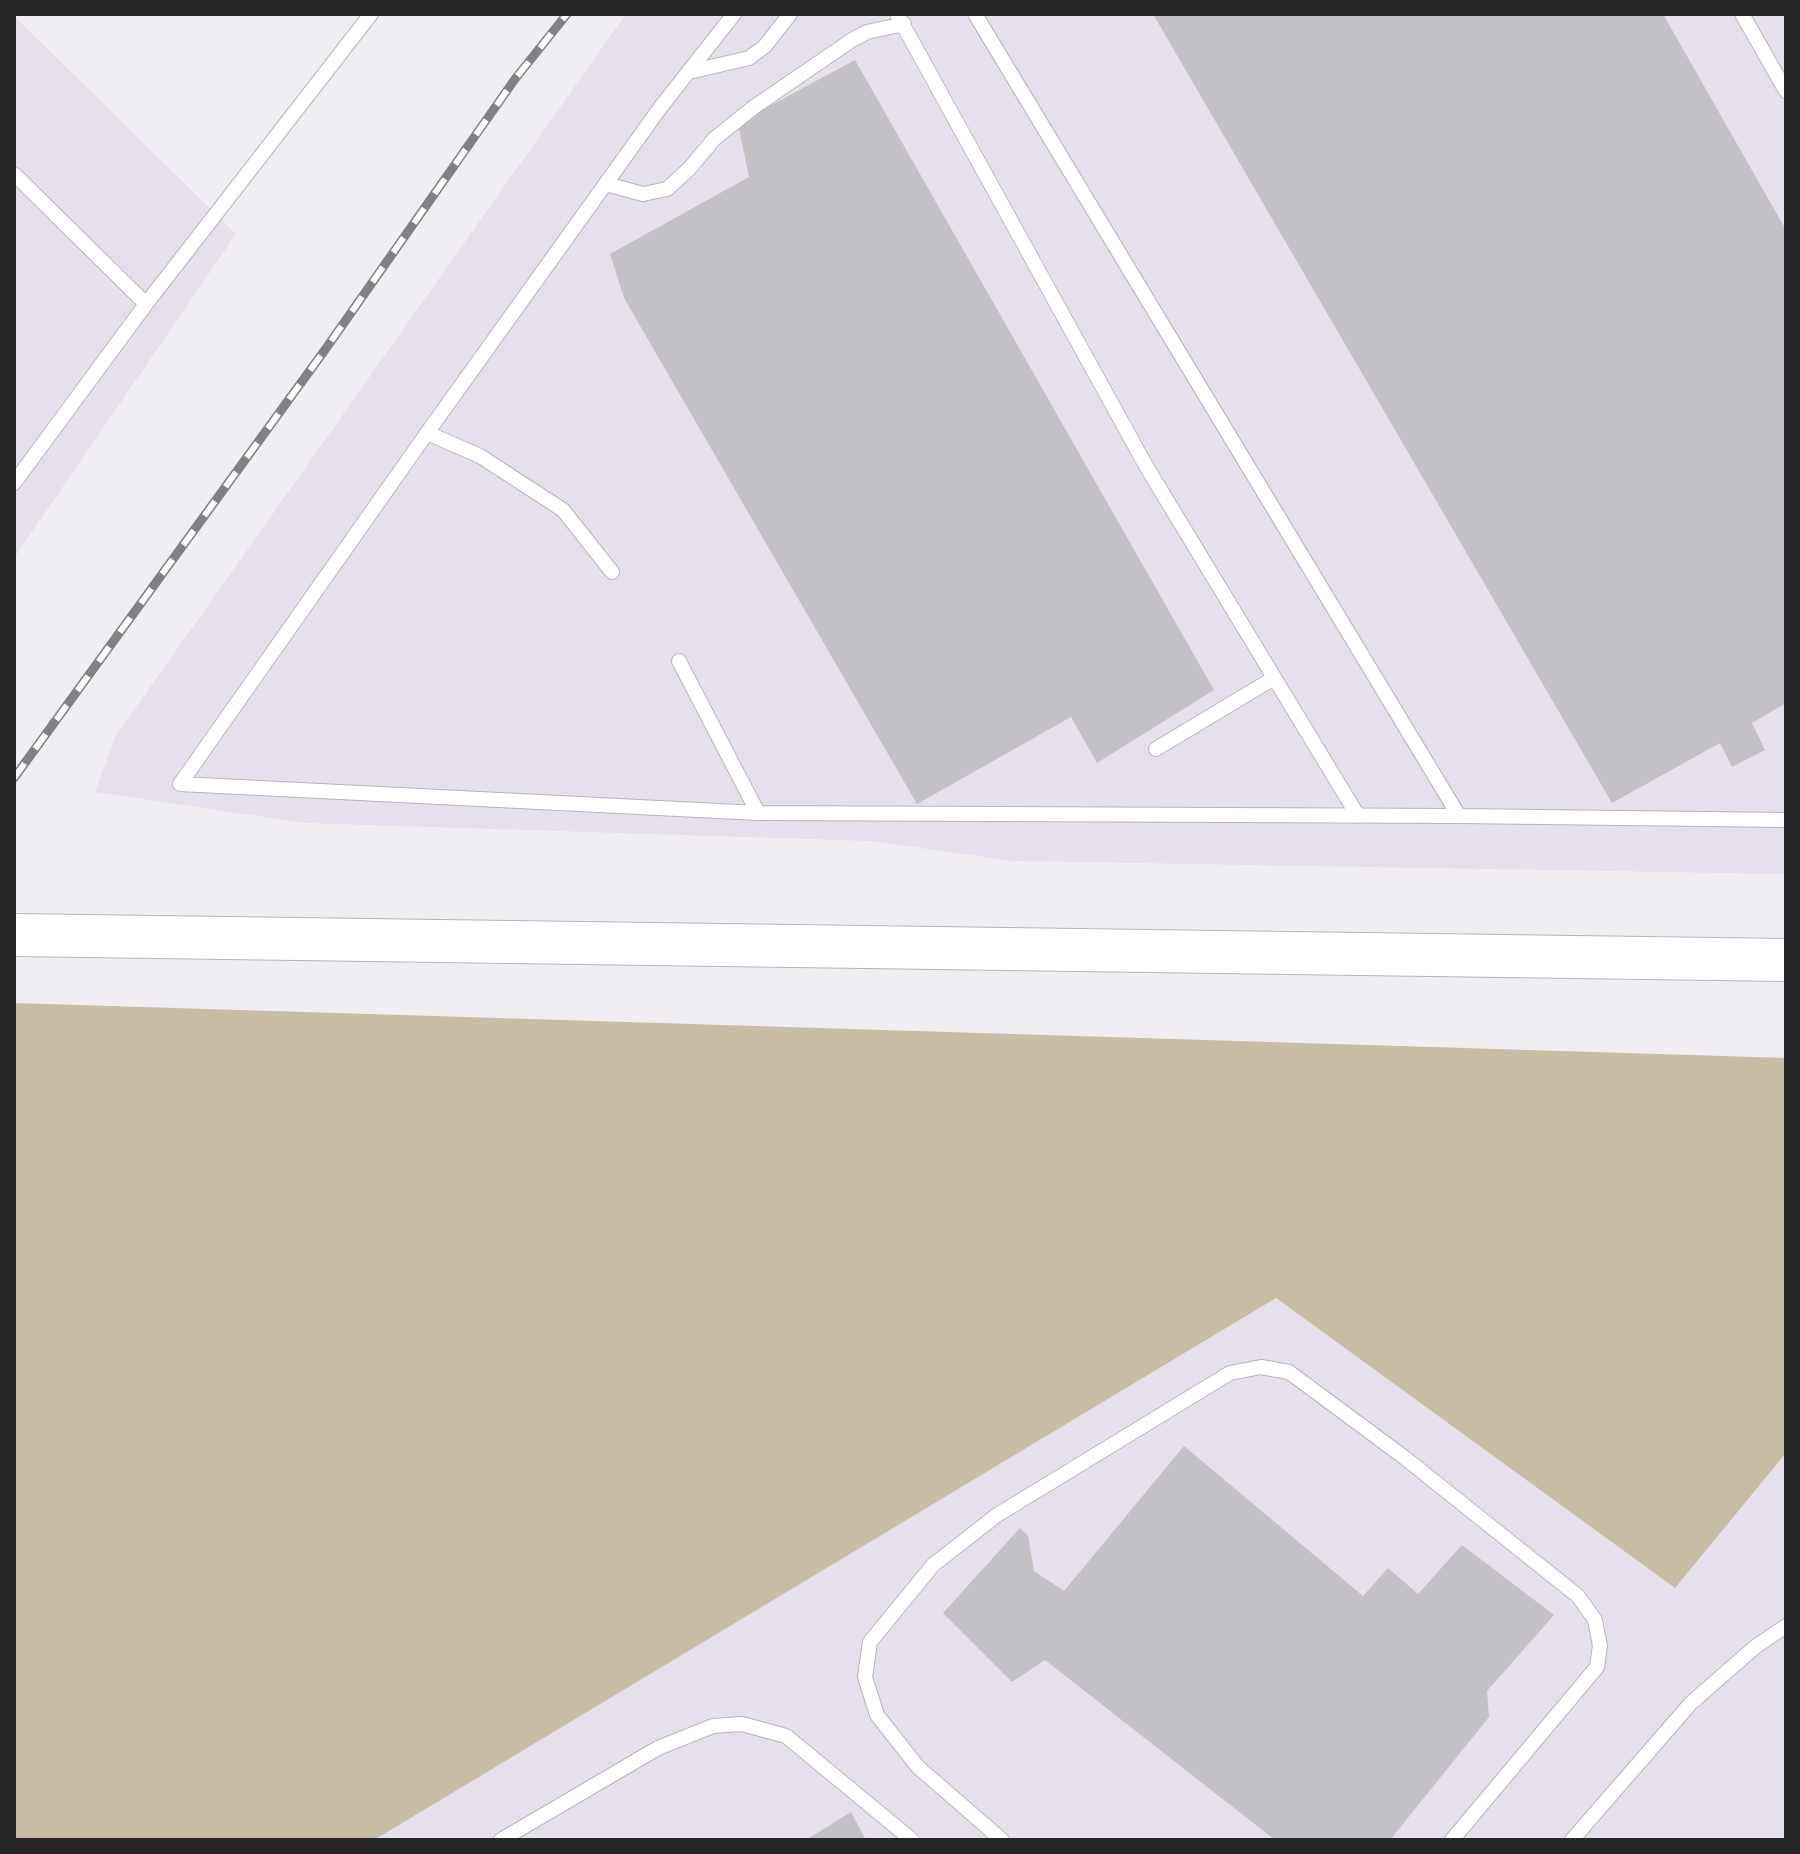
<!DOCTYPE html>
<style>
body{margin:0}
#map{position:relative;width:1800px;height:1854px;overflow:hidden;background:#f0edf3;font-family:"Space Grotesk",sans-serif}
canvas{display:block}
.frame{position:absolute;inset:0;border:16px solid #272628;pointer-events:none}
</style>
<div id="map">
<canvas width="1800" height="1854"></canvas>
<div class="frame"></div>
</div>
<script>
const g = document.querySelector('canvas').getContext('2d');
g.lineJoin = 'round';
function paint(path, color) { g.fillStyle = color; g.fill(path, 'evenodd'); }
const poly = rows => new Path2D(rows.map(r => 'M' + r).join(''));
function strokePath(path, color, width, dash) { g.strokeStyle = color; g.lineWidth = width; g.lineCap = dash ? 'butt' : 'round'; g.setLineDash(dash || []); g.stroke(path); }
paint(poly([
 [626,14,1786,14,1786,874,1013,861,871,841,305,823,95,792,115,737],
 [14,16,236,234,14,558],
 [1276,1298,1675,1588,1786,1453,1786,1840,374,1840]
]), '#e5e0ec');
paint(poly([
 [14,1003,1786,1058,1786,1453,1675,1588,1276,1298,374,1840,14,1840]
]), '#c7bda2');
paint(poly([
 [1153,14,1663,14,1786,230,1786,703,1752,723,1765,750,1732,767,1720,743,1612,803],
 [855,60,1214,690,1097,763,1071,717,917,804,624,298,610,254,749,177,738,123],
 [1184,1446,1363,1596,1388,1568,1418,1594,1462,1545,1554,1615,1487,1691,1489,1717,1390,1840,1275,1840,1045,1660,1012,1682,943,1613,1020,1528,1028,1536,1034,1571,1064,1591],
 [851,1812,866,1840,806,1840]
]), '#c3c0c6');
const service = poly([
 [897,14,1146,466,1358,816],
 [975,14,1459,816],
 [1742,14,1786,91],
 [689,72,749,58,765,46,790,14],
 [14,174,146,304,14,483],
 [606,184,643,194,667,189,690,168,714,139,754,107,852,40,867,32,904,24],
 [146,304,371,14],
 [427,433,480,456,563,510,612,572],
 [679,661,758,813],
 [1156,749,1274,678],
 [180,784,758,813,1459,816,1786,820],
 [180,784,427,433,660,108,734,14],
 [501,1840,658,1748,713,1726,742,1724,786,1736,912,1840],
 [1002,1840,918,1767,877,1715,865,1677,870,1642,933,1565,997,1515,1230,1373,1261,1367,1289,1372,1405,1458,1578,1596,1595,1620,1600,1646,1597,1667,1452,1840],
 [1572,1840,1691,1703,1755,1647,1786,1626]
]);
const secondary = poly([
 [14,935,1786,960]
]);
strokePath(service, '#b7b5bb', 16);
strokePath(secondary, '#b7b5bb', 44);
strokePath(service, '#fff', 14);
strokePath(secondary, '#fff', 42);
const rail = poly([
 [14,778,327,347,515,79,567,14]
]);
strokePath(rail, '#818083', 9);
strokePath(rail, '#fff', 6, [18]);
</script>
